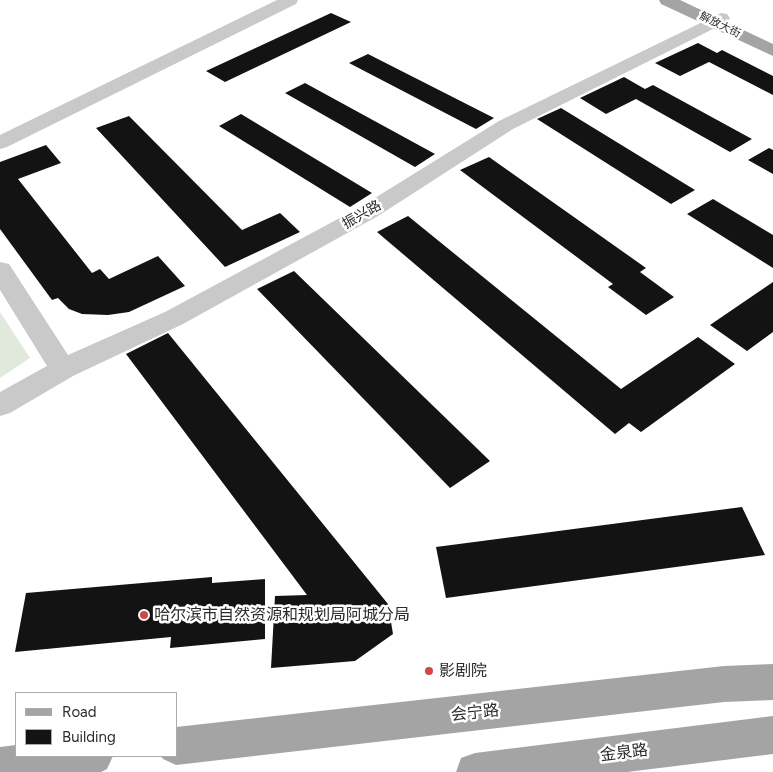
<!DOCTYPE html>
<meta charset="utf-8">
<style>
body{margin:0}
#map{position:relative;width:773px;height:772px;overflow:hidden;background:#fff;font-family:Figtree,sans-serif}
canvas{display:block}
.legend{position:absolute;left:15px;top:692px;width:162px;height:65px;box-sizing:border-box;background:#fff;border:1px solid #ababab;margin:0;padding:6px 9px;list-style:none;font-size:15px;color:#2c2c2c}
.legend li{display:flex;align-items:center;gap:10px;height:25px}
.legend b{width:25px;border:1px solid #ababab}
</style>
<div id="map">
<canvas width="773" height="772"></canvas>
<ul class="legend">
<li><b style="height:6px;background:#a4a4a4"></b>Road</li>
<li><b style="height:14px;background:#131313"></b>Building</li>
</ul>
</div>
<script>
const g = document.querySelector('canvas').getContext('2d');
g.lineJoin = 'round';
function paint(path, color) { g.fillStyle = color; g.fill(path, 'evenodd'); }
const poly = rows => new Path2D(rows.map(r => 'M' + r).join(''));
function strokePath(path, color, width, dash) { g.strokeStyle = color; g.lineWidth = width; g.lineCap = dash ? 'butt' : 'round'; g.setLineDash(dash || []); g.stroke(path); }
function drawText(font, color, halo, rows, align = 'center') {
  g.font = font + ' Figtree,"Noto Sans SC",sans-serif'; g.lineWidth = 5; g.setLineDash([]); g.textBaseline = 'middle'; g.strokeStyle = halo; g.fillStyle = color; for (const [text, x, y, turn = 0] of rows) {
    g.save(); g.translate(x, y); g.rotate((+turn || 0) * Math.PI / 180); g.textAlign = isNaN(turn) ? turn : align; if (halo) g.strokeText(text, 0, 0); g.fillText(text, 0, 0); g.restore();
  }
}
paint(poly([
 [0,312,30,358,0,378]
]), '#e1e8dc');
paint(poly([
 [331,13,351,22,225,82,206,71],
 [698,43,717,53,722,50,773,76,773,95,709,62,680,76,655,63],
 [368,54,494,118,476,129,349,63],
 [624,77,645,89,653,85,752,139,730,152,636,99,606,114,580,98],
 [305,83,435,154,415,167,285,93],
 [561,108,695,190,671,204,537,119],
 [241,114,372,193,350,207,219,126],
 [129,116,242,230,280,213,300,232,225,267,96,128],
 [46,145,61,163,18,179,92,273,100,269,109,279,158,256,185,286,129,312,108,315,82,314,69,309,58,298,52,300,0,229,0,162],
 [769,148,773,150,773,174,748,160],
 [489,157,646,268,640,272,674,297,646,315,608,287,613,284,460,170],
 [713,199,773,235,773,268,687,214],
 [408,216,621,389,698,337,735,364,641,432,629,423,615,434,377,232],
 [294,271,490,461,450,488,257,289],
 [773,282,773,332,747,351,710,325],
 [168,333,388,604,393,634,355,661,271,668,275,596,307,595,126,354],
 [742,507,765,555,446,598,436,547],
 [212,577,212,583,265,579,265,639,170,648,171,637,15,652,26,593]
]), '#131313');
paint(poly([
 [277,0,298,0,296,4,7,147,0,149,0,135,277,0],
 [721,13,727,14,730,18,727,22,513,129,378,216,183,324,73,376,10,413,0,416,0,392,47,366,0,290,0,262,9,264,68,355,165,312,362,206,499,121,721,13]
]), '#c9c9c9');
paint(poly([
 [659,0,680,0,773,44,773,56,661,4,659,0],
 [773,664,773,700,724,702,176,765,163,759,161,756,176,756,176,727,724,666,773,664],
 [773,716,773,754,627,772,456,772,461,758,475,753,773,716],
 [16,745,16,756,113,756,107,769,101,772,0,772,0,747,16,745]
]), '#a4a4a4');
for (const [x, y, r, color] of [
 [144,615,5,"#cf4843"],
 [429,671,5,"#cf4843"]
]) { const dot = new Path2D(); dot.arc(x, y, r, 0, 2 * Math.PI); g.fillStyle = color; g.fill(dot); strokePath(dot, '#fff', 2); }
drawText('11px', '#2c2c2c', '#fff', [
 ["解放大街",720,25,26]
]);
drawText('14px', '#2c2c2c', '#fff', [
 ["振兴路",362,215,-30]
]);
drawText('16px', '#2c2c2c', '#fff', [
 ["哈尔滨市自然资源和规划局阿城分局",154,615],
 ["影剧院",439,671]
], 'left');
drawText('16px', '#2c2c2c', '#fff', [
 ["会宁路",475,713,-6],
 ["金泉路",624,753,-7]
]);
</script>
